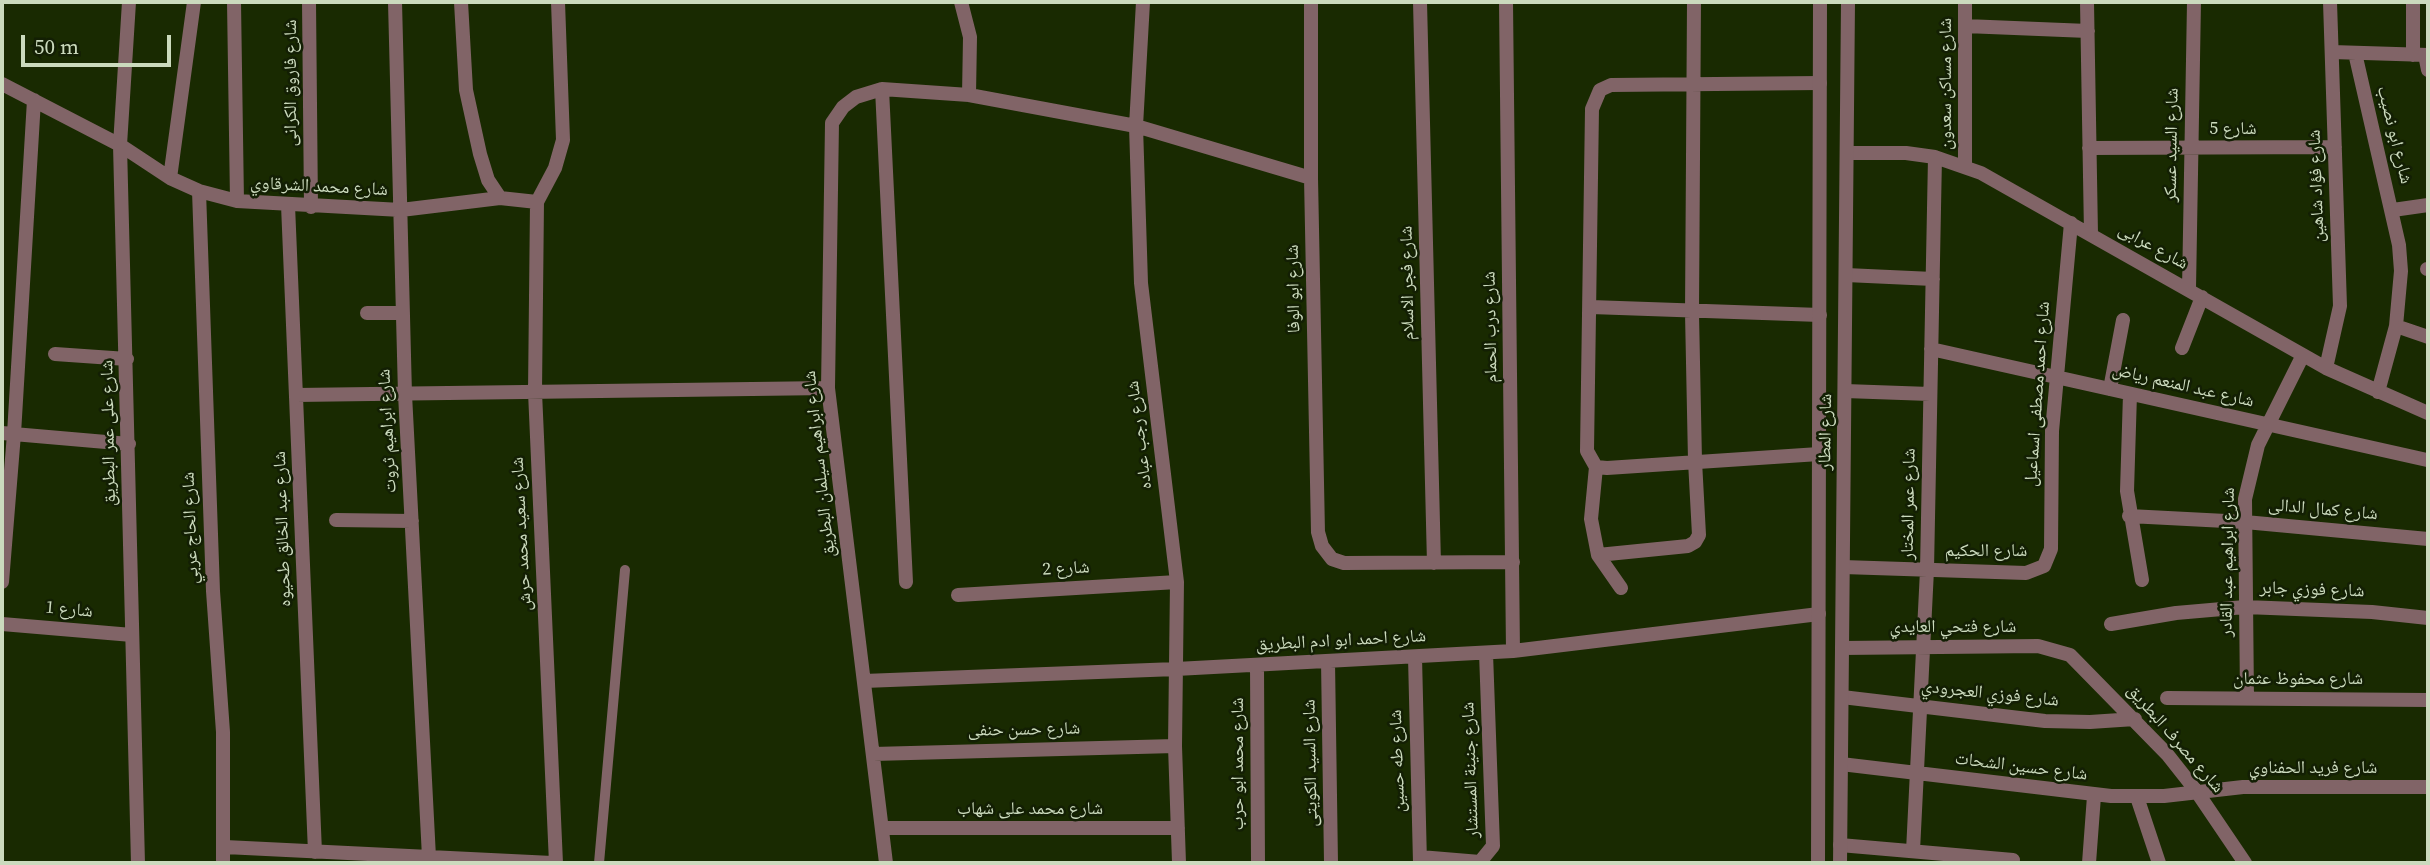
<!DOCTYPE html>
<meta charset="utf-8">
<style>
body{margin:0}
#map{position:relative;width:2430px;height:865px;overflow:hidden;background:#192a01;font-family:"Source Serif 4",serif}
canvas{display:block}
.frame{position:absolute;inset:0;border:4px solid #cbdabd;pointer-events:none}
.scale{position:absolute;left:21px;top:35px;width:150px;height:32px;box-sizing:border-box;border:4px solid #cbdabd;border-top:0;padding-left:9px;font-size:21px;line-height:24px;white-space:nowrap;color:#cbdabd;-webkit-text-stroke:5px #131f04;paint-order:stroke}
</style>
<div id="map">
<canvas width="2430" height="865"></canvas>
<div class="frame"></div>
<div class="scale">50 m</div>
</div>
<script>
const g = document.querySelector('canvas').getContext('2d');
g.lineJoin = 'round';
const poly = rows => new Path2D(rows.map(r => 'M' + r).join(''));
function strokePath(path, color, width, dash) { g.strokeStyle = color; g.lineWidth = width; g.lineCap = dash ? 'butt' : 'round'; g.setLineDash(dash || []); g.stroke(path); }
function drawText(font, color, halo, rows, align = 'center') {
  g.font = font + ' "Source Serif 4","Noto Naskh Arabic",serif'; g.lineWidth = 5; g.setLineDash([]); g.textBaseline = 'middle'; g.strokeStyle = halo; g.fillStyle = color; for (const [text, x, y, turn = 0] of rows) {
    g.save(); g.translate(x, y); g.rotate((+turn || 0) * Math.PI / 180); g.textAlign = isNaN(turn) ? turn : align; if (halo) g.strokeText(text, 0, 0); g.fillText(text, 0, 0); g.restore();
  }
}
strokePath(poly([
 [599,863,625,570]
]), '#816467', 10);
strokePath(poly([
 [129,2,120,145,138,863],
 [234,2,237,201],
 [309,2,311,207],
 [395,2,405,394,429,857],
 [461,2,466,90,480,154,488,180,500,198],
 [961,2,970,37,969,95],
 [1143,2,1136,126,1141,283,1177,582,1175,746,1179,863],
 [1311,2,1311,178,1318,532,1322,546,1332,559,1344,563,1513,562],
 [1420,2,1434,563],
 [1506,2,1513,651],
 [2087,2,2091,234],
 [1965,26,2088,31],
 [2332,52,2428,55],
 [2355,53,2399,245,2401,271,2396,326,2378,392],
 [2413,55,2413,2],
 [2425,55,2428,70],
 [2,84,120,145,170,178,199,191,237,201,401,210,500,198,537,202],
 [882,89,906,582],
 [2089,148,2335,147],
 [1847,153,1906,153,1935,157,1981,173,2326,368,2428,413],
 [1965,167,1965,2],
 [170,178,194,2],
 [199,191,213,591,223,732,223,863],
 [288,205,315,852],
 [2393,210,2428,205],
 [2427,269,2428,269],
 [1846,275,1933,279],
 [2189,289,2194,2],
 [1591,307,1820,315],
 [367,313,403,313],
 [2396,326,2428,337],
 [2182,348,2202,297],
 [1931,349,2427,460],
 [55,354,127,359],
 [2326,368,2340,306,2330,2],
 [2110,389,2123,320],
 [1845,391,1930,394],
 [2130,394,2127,491,2142,580],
 [296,395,828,388],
 [2,433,129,444],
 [1819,454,1607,468,1596,467,1587,451,1592,109,1600,90,1611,85,1820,83],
 [1596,467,1591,519,1598,555,1621,588],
 [2129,516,2245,522,2428,539],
 [336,520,412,521],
 [1598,555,1688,546,1695,542,1699,535,1695,461,1692,313,1694,2],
 [1843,567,2026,573,2044,566,2051,549,2052,431,2071,223],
 [2,582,14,434,34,100],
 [958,595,1177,582],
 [2,624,132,635],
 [2111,624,2176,613,2245,607,2372,612,2428,618],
 [1842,648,2038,646,2070,655,2167,754,2197,792,2245,863],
 [1415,657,1420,863],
 [1328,661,1331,863],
 [1257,665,1258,863],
 [864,681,1176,669,1513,651,1819,614],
 [1842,697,2045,721,2090,722,2135,719],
 [2167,698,2428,700],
 [2247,698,2245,499,2258,445,2303,355],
 [873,754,1175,746],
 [1841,764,2111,796,2164,796,2243,787,2428,787],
 [2137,797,2159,863],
 [882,828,1178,828],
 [1840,845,2013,860],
 [225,847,552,863],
 [1913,851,1927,570,1935,157],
 [1420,857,1480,862,1493,846,1486,653],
 [556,863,535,392,537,202,555,168,563,140,558,2],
 [886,863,828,388,832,123,843,107,856,97,882,89,969,95,1136,126,1311,178],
 [2089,863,2094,796]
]), '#816467', 14);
strokePath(poly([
 [1818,863,1820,2],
 [1840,863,1848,2]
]), '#816467', 14);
drawText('18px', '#cbdabd', '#131f04', [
 ["شارع فاروق الكرانى",291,83,-90],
 ["شارع مساكن سعدون",1946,84,-90],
 ["شارع 5",2233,129],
 ["شارع ابو نصيب",2394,135,76],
 ["شارع السيد عسكر",2172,145,-89],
 ["شارع فؤاد شاهين",2317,186,-92],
 ["شارع محمد الشرقاوي",319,187,3],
 ["شارع عرابى",2153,247,29],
 ["شارع فجر الاسلام",1408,283,-91],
 ["شارع ابو الوفا",1294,289,-91],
 ["شارع درب الحمام",1491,327,-91],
 ["شارع عبد المنعم رياض",2183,386,13],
 ["شارع احمد مصطفى اسماعيل",2038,394,-86],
 ["شارع ابراهيم ثروت",388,431,-93],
 ["شارع المطار",1826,432,-89],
 ["شارع على عمر البطريق",109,433,-91],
 ["شارع رجب عباده",1140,435,-97],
 ["شارع ابراهيم سيلمان البطريق",820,464,-96],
 ["شارع عمر المختار",1909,504,-89],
 ["شارع كمال الدالى",2323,510,5],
 ["شارع الحاج عربي",191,528,-92],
 ["شارع عبد الخالق طحيوه",283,529,-92],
 ["شارع سعيد محمد حرش",522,534,-93],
 ["شارع الحكيم",1986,551],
 ["شارع ابراهيم عبد القادر",2228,562,-89],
 ["شارع 2",1066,569,-3],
 ["شارع فوزي جابر",2312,590,2],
 ["شارع 1",69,610,5],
 ["شارع فتحي العايدي",1953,627],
 ["شارع احمد ابو ادم البطريق",1341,641,-3],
 ["شارع محفوظ عثمان",2298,679],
 ["شارع فوزي العجرودي",1990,694,6],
 ["شارع حسن حنفى",1024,730,-1],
 ["شارع مصرف البطريق",2175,739,49],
 ["شارع طه حسين",1398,761,-92],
 ["شارع السيد الكويتى",1311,763,-91],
 ["شارع محمد ابو حرب",1238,764,-90],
 ["شارع حسين الشحات",2021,767,7],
 ["شارع فريد الحفناوي",2313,768],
 ["شارع جنينة المستشار",1471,770,-92],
 ["شارع محمد على شهاب",1030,809]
]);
</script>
